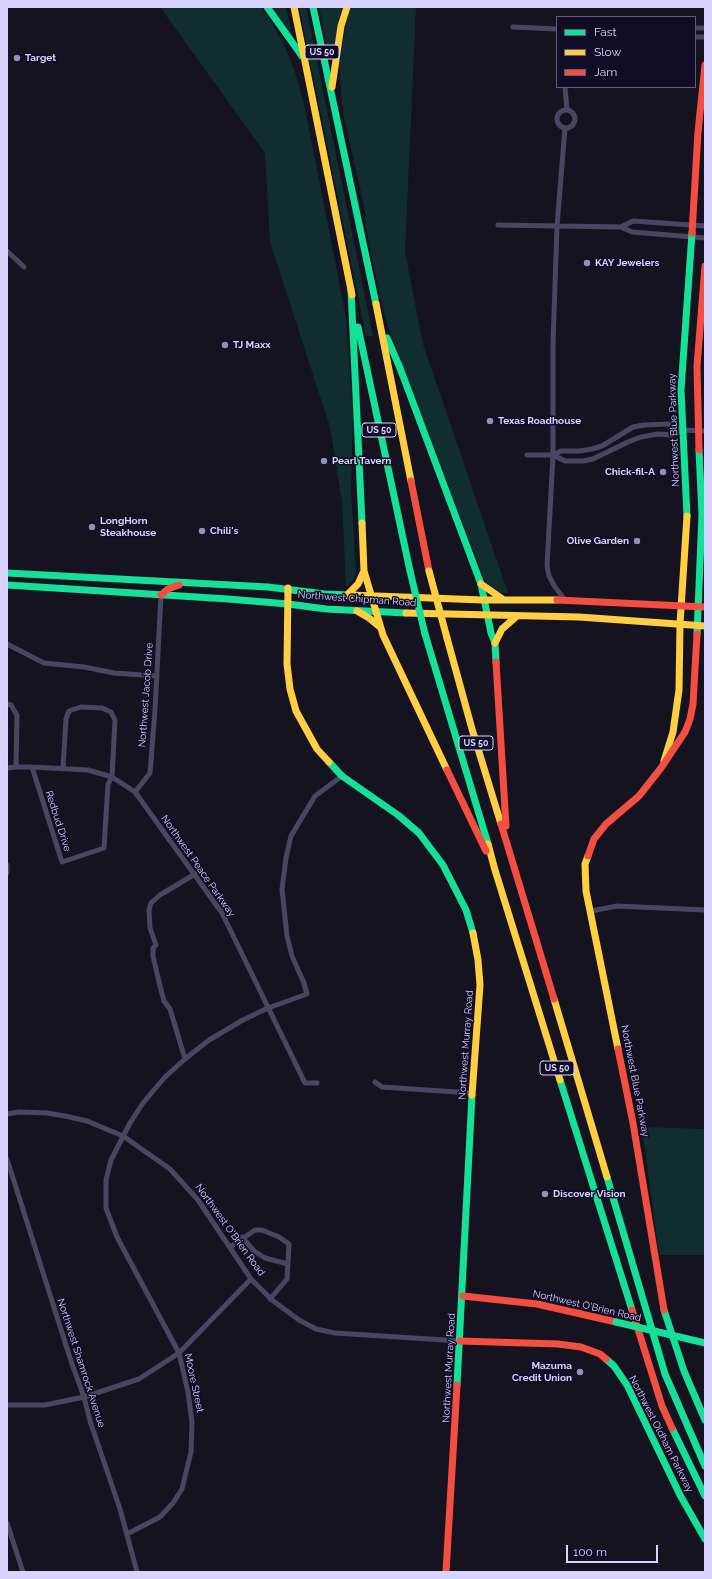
<!DOCTYPE html>
<style>
body{margin:0}
#map{position:relative;width:712px;height:1579px;overflow:hidden;background:#161321;font-family:Raleway,sans-serif}
canvas{display:block}
.frame{position:absolute;inset:0;border:8px solid #d8d3ff;pointer-events:none}
.legend{position:absolute;left:556px;top:16px;width:140px;height:72px;box-sizing:border-box;background:#120d27;border:1px solid #615c7d;margin:0;padding:5px 7px;list-style:none;font-size:12px;color:#d8d3ff}
.legend li{display:flex;align-items:center;gap:8px;height:20px}
.legend b{width:20px;border:1px solid #615c7d}
.scale{position:absolute;left:566px;top:1545px;width:92px;height:18px;box-sizing:border-box;border:2px solid #d8d3ff;border-top:0;padding-left:5px;font-size:12px;line-height:14px;white-space:nowrap;color:#d8d3ff;-webkit-text-stroke:3px #120d27;paint-order:stroke}
</style>
<div id="map">
<canvas width="712" height="1579"></canvas>
<div class="frame"></div>
<ul class="legend">
<li><b style="height:5px;background:#16e098"></b>Fast</li>
<li><b style="height:5px;background:#ffcf43"></b>Slow</li>
<li><b style="height:5px;background:#f24e42"></b>Jam</li>
</ul>
<div class="scale">100 m</div>
</div>
<script>
const g = document.querySelector('canvas').getContext('2d');
g.lineJoin = 'round';
function paint(path, color) { g.fillStyle = color; g.fill(path, 'evenodd'); }
const poly = rows => new Path2D(rows.map(r => 'M' + r).join(''));
function strokePath(path, color, width, dash) { g.strokeStyle = color; g.lineWidth = width; g.lineCap = dash ? 'butt' : 'round'; g.setLineDash(dash || []); g.stroke(path); }
function drawText(font, color, halo, rows, align = 'center') {
  g.font = font + ' Raleway,sans-serif'; g.lineWidth = 3; g.setLineDash([]); g.textBaseline = 'middle'; g.strokeStyle = halo; g.fillStyle = color; for (const [text, x, y, turn = 0] of rows) {
    g.save(); g.translate(x, y); g.rotate((+turn || 0) * Math.PI / 180); g.textAlign = isNaN(turn) ? turn : align; if (halo) g.strokeText(text, 0, 0); g.fillText(text, 0, 0); g.restore();
  }
}
paint(poly([
 [160,7,261,7,282,40,295,72,305,108,346,318,353,417,351,492,356,572,353,581,346,587,342,502,330,427,270,242,265,153],
 [271,7,286,7,293,40],
 [299,7,306,7,373,336,366,336],
 [319,7,342,7,331,60,329,59],
 [349,7,416,7,405,252,423,344,508,593,497,592,486,583,392,339,385,317,374,268,364,216,366,215,344,117,342,102,339,66],
 [642,1127,705,1129,705,1255,659,1255]
]), '#102d2f');
strokePath(poly([
 [513,27,557,29],
 [695,28,705,28],
 [695,37,705,37],
 [565,87,567,110],
 '557 119a9 9 0 1 1 18 0a9 9 0 1 1-18 0Z',
 [498,225,621,227,632,232,705,238],
 [621,227,633,221,705,226],
 [7,251,24,267],
 [527,455,553,455,565,461,583,461,593,459,628,442,641,437,658,434,672,435,683,430],
 [553,455,561,451,579,451,592,449,602,446,633,427,644,425,670,424,683,430,705,431],
 [565,600,555,587,549,576,547,566,553,455,553,344,557,226,565,128],
 [7,644,44,663,84,667,114,673,157,676],
 [7,704,11,705,17,715,16,767],
 [32,767,62,862,104,848,108,784,112,777,115,720,111,712,102,708,81,707,69,711,66,719,63,768],
 [7,768,16,767,32,767,88,770,112,777,135,792,222,913,305,1083,317,1083],
 [135,792,150,773,155,710,161,595],
 [7,865,7,873],
 [591,911,617,906,705,910],
 [185,1059,170,1009,164,1001,159,982,153,956,153,948,156,945,150,928,149,910,151,903,160,895,195,874],
 [375,1082,382,1087,472,1093],
 [7,1114,19,1112,47,1113,65,1116,87,1121,123,1136,170,1169,198,1200,251,1279,272,1300,299,1320,316,1329,335,1333,460,1341],
 [7,1159,71,1361,84,1397,90,1421,120,1509,137,1572],
 [242,1237,254,1251,265,1258,288,1264],
 [230,1247,255,1230,262,1230,279,1237,289,1244,287,1279,270,1299],
 [7,1405,45,1405,84,1397,139,1379,179,1353,251,1279],
 [7,1523,23,1572],
 [127,1534,160,1517,173,1503,182,1489,191,1452,192,1422,188,1392,179,1353,117,1237,106,1208,106,1180,111,1160,130,1123,143,1103,165,1077,185,1059,209,1040,243,1020,268,1008,307,994,304,983,292,956,287,936,282,889,286,858,291,836,315,796,342,776]
]), '#484762', 5);
strokePath(poly([
 [267,7,302,56],
 [313,7,376,304],
 [351,289,362,523],
 [358,327,410,571],
 [387,338,400,368,481,584,491,633,495,643,496,662],
 [687,516,681,390,692,233],
 [7,573,268,587,325,594,350,595],
 [7,585,228,599,288,604,326,609,406,613],
 [425,634,488,844],
 [697,634,702,514,699,450],
 [329,762,342,776,398,815,419,833,443,865,466,910,473,933],
 [560,1080,632,1310],
 [607,1177,665,1374,705,1466],
 [664,1310,684,1371,705,1420],
 [606,1359,614,1366,627,1385,680,1495,705,1539],
 [457,1385,472,1095],
 [672,1428,705,1496]
]), '#16e098', 7);
strokePath(poly([
 [294,7,352,295],
 [332,87,341,26,347,7],
 [376,304,411,481],
 [362,523,364,571,383,635,447,770],
 [481,584,504,600],
 [288,588,287,664,290,689,296,711,317,749,329,762],
 [347,595,358,584,364,571],
 [350,595,483,600,557,600],
 [357,611,369,618,380,627],
 [406,613,579,617,705,626],
 [447,638,472,729,501,824],
 [495,643,502,629,517,616],
 [664,761,673,732,679,690,680,624,687,516],
 [488,844,495,870,560,1080],
 [588,856,585,864,586,891,618,1049],
 [554,999,607,1177],
 [472,1095,480,985,478,960,473,933]
]), '#ffcf43', 7);
strokePath(poly([
 [692,233,698,132,705,65],
 [699,450,697,366,705,266],
 [411,481,429,571],
 [161,595,168,589,179,585],
 [557,600,705,607],
 [496,662,506,826],
 [447,770,486,851],
 [501,824,554,999],
 [588,856,594,839,606,824,639,796,661,768,685,732,690,719,693,704,697,634],
 [618,1049,633,1123,664,1310],
 [463,1296,537,1304,616,1322],
 [632,1310,662,1406,672,1428],
 [460,1341,558,1344,581,1347,600,1354,606,1359],
 [446,1572,457,1385]
]), '#f24e42', 7);
strokePath(poly([
 [410,571,425,634],
 [616,1322,705,1343]
]), '#16e098', 7);
strokePath(poly([
 [429,571,447,638]
]), '#ffcf43', 7);
for (const [x, y, r, color] of [
 [17,58,4,"#9490b1"],
 [587,263,4,"#9490b1"],
 [225,345,4,"#9490b1"],
 [490,421,4,"#9490b1"],
 [324,461,4,"#9490b1"],
 [663,472,4,"#9490b1"],
 [92,527,4,"#9490b1"],
 [202,531,4,"#9490b1"],
 [637,541,4,"#9490b1"],
 [545,1194,4,"#9490b1"],
 [580,1372,4,"#9490b1"]
]) { const dot = new Path2D(); dot.arc(x, y, r, 0, 2 * Math.PI); g.fillStyle = color; g.fill(dot); strokePath(dot, '#120d27', 1.5); }
for (const [x, y, w] of [
 [322,52,34],
 [379,430,34],
 [476,743,34],
 [557,1068,34]
]) { const box = new Path2D(); box.roundRect(x - w / 2, y - 7, w, 14, 3); g.fillStyle = '#120d27'; g.fill(box); strokePath(box, '#d8d3ff', 1); }
drawText('bold 9px', '#d8d3ff', null, [
 ["US 50",322,52],
 ["US 50",379,430],
 ["US 50",476,743],
 ["US 50",557,1068]
]);
drawText('bold 10px', '#d8d3ff', '#120d27', [
 ["Target",25,58],
 ["KAY Jewelers",595,263],
 ["TJ Maxx",233,345],
 ["Texas Roadhouse",498,421],
 ["Pearl Tavern",332,461],
 ["Chick-fil-A",655,472,"right"],
 ["LongHorn",100,521],
 ["Steakhouse",100,533],
 ["Chili's",210,531],
 ["Olive Garden",629,541,"right"],
 ["Discover Vision",553,1194],
 ["Mazuma",572,1366,"right"],
 ["Credit Union",572,1378,"right"]
], 'left');
drawText('10px', '#d8d3ff', '#120d27', [
 ["Northwest Blue Parkway",674,430,-92],
 ["Northwest Chipman Road",357,599,4],
 ["Northwest Jacob Drive",146,695,-86],
 ["Redbud Drive",58,821,72],
 ["Northwest Peace Parkway",198,866,55],
 ["Northwest Murray Road",466,1045,-86],
 ["Northwest Blue Parkway",635,1081,79],
 ["Northwest O'Brien Road",230,1230,54],
 ["Northwest O'Brien Road",587,1306,13],
 ["Northwest Shamrock Avenue",81,1363,72],
 ["Northwest Murray Road",449,1368,-87],
 ["Moore Street",194,1383,78],
 ["Northwest Oldham Parkway",661,1434,63]
]);
</script>
